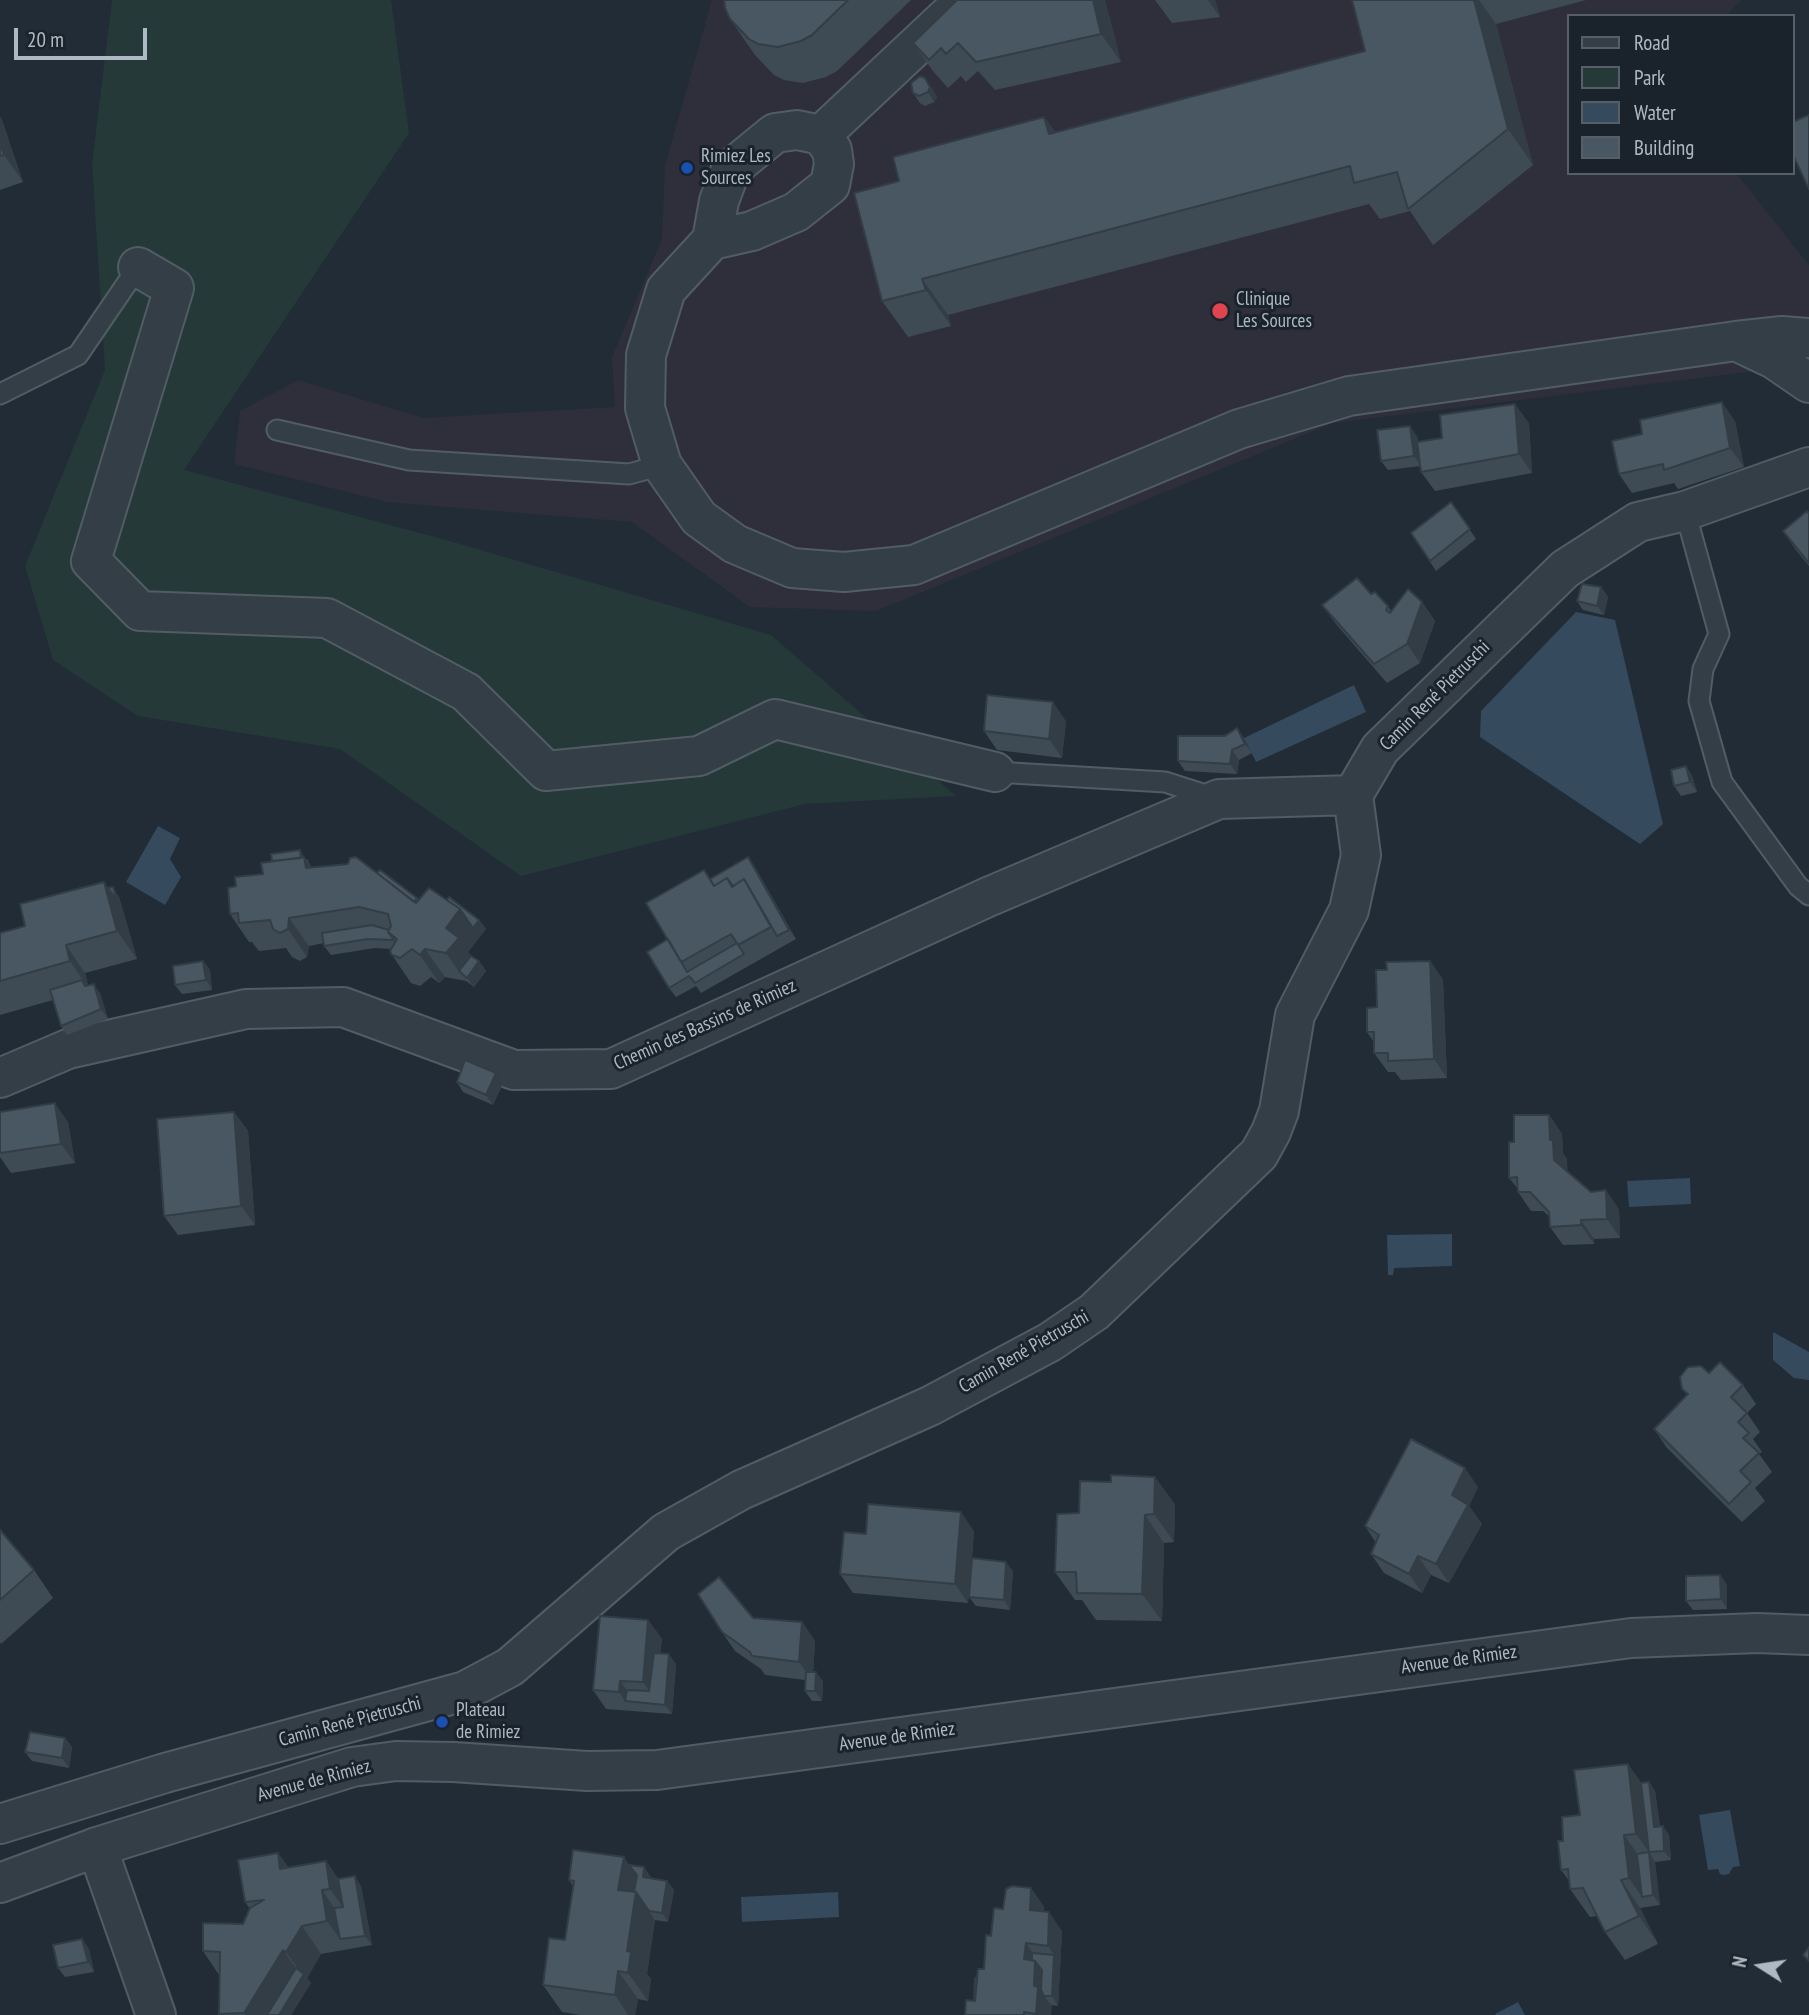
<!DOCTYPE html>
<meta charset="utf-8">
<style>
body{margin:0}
#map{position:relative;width:1809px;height:2015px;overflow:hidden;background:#212c36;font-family:"PT Sans Narrow",sans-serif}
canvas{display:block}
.legend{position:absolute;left:1567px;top:14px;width:228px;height:161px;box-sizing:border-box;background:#1a232b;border:2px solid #565f68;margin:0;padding:9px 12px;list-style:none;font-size:21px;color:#afb9c4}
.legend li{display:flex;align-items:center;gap:14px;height:35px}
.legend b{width:35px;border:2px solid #565f68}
.north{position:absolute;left:1725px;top:1931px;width:70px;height:70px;-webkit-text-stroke:5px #1a232b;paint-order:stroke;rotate:282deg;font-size:19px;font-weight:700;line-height:28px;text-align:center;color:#afb9c4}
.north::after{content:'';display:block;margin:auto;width:24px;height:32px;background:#afb9c4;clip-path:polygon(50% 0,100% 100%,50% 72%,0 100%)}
.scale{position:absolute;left:14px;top:28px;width:133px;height:32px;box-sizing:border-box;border:4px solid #afb9c4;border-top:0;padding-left:9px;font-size:21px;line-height:24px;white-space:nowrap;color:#afb9c4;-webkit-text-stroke:5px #1a232b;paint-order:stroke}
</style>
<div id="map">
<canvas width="1809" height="2015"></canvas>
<ul class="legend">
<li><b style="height:9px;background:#343e47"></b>Road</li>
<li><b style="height:19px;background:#243938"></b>Park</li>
<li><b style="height:19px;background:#354a5d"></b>Water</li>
<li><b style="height:19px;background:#495762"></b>Building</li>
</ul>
<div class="north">N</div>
<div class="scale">20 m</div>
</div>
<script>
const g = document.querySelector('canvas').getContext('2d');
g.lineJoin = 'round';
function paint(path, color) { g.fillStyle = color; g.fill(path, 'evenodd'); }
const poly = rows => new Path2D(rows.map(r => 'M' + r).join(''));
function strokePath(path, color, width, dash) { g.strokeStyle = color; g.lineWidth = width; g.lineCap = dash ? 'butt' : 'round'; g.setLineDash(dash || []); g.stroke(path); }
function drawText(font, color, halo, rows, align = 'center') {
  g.font = font + ' "PT Sans Narrow",sans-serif'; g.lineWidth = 6; g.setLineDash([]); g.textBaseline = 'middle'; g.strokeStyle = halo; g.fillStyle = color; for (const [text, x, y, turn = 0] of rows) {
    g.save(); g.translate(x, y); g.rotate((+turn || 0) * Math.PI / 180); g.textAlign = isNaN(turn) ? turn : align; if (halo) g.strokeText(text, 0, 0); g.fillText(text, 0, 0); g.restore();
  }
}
paint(poly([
 [712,0,1742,0,1725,16,1569,16,1569,173,1736,173,1809,265,1809,390,1803,398,1755,371,1333,423,876,611,750,607,632,522,387,502,234,464,240,411,298,380,423,418,615,407,612,357,662,239,665,165]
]), '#2f2f3b');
paint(poly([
 [112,0,391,0,409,133,184,470,450,541,771,635,956,796,805,804,521,876,340,749,138,716,53,660,25,566,105,370,92,164]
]), '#243938');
paint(poly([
 [1576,612,1615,620,1663,824,1640,844,1480,737,1481,711],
 [1354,685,1366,712,1256,762,1244,738],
 [158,826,180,838,170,859,181,877,165,905,126,882],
 [1690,1178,1691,1204,1629,1207,1627,1181],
 [1452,1234,1452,1266,1394,1268,1393,1275,1388,1275,1387,1235],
 [1773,1332,1809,1352,1809,1380,1794,1378,1773,1360],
 [1730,1810,1740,1866,1733,1867,1729,1874,1724,1875,1720,1874,1718,1869,1708,1870,1699,1815],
 [838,1892,839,1917,742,1922,741,1897],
 [1518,2002,1525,2015,1496,2015,1495,2014]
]), '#354a5d');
const service = poly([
 [0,394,78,355,138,267],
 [277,430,409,460,629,474,662,465],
 [1685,511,1719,634,1703,669,1699,701,1722,782,1798,886,1809,895],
 [995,772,1165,782,1215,798]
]);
const minor = poly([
 [821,135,965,0],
 [712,240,752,231,796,212,830,185,834,164,832,150,821,135,797,130,775,133,731,169,719,201,712,240,666,290,646,355,645,408,662,465,699,518,735,544,792,568,844,572,914,565,1239,429,1349,396,1736,341,1782,336,1809,338],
 [138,267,174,288,91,561,140,611,327,618,466,692,546,771,699,756,775,719,995,772],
 [1736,341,1774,359,1809,383],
 [0,1078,68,1049,246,1009,343,1007,514,1070,611,1069,988,897,1219,799,1353,795],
 [0,1824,165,1773,465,1691,510,1667,666,1532,741,1490,930,1406,1050,1342,1094,1312,1259,1154,1271,1132,1279,1111,1295,1015,1349,910,1361,855,1353,795,1380,749,1565,569,1638,522,1685,511,1809,467],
 [97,1847,156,2015]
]);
const tertiary = poly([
 [0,1883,97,1847,352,1767,396,1761,453,1762,587,1771,657,1770,1631,1638,1757,1633,1809,1635]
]);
strokePath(service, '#525c65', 23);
strokePath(minor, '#525c65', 42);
strokePath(tertiary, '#525c65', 42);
strokePath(service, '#343e47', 19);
strokePath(minor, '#343e47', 38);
strokePath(tertiary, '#343e47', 38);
paint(poly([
 [724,0,911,0,837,71,826,77,803,83,784,80,774,75,755,55,730,19],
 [1105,0,1121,62,995,90,978,71,966,82,961,76,948,88,933,71,913,43],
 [1155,0,1215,0,1220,17,1172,23],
 [1352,0,1586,0,1496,24,1533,165,1433,245,1410,211,1380,219,1369,204,948,315,951,326,908,337,882,301,1044,117,1055,132,1365,51],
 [931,87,937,97,934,102,925,106,920,103,913,93],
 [0,117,23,182,0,190],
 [1735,421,1744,467,1678,489,1674,483,1632,493,1619,474],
 [1529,423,1532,473,1435,491,1421,472,1421,466,1388,470,1381,461,1417,436,1418,442],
 [1451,502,1476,539,1436,571,1411,533],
 [1809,514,1809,566,1796,550,1783,531],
 [1601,587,1608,597,1604,615,1583,610,1577,601],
 [1371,594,1388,606,1391,611,1422,602,1435,621,1420,663,1387,683,1336,624,1322,605],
 [1066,721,1062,758,997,750,984,731],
 [1237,728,1244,738,1252,753,1239,760,1237,774,1185,771,1178,761],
 [1686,766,1692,776,1697,792,1681,796,1674,786],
 [748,857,755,867,796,939,701,993,696,986,676,997,669,988,668,939,704,870,710,879],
 [307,859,312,868,377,873,419,900,447,900,479,920,486,929,468,952,471,956,479,961,486,971,474,987,466,981,445,977,439,983,431,977,420,986,411,983,392,955,391,949,375,948,331,955,324,946,324,943,309,946,307,957,300,961,292,957,286,948,259,951,252,942,249,942,230,914,236,886,263,874],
 [108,888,119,897,137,959,85,973,88,985,100,993,108,1019,67,1035,61,1026,53,1000,0,1015,0,933,25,926],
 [203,961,210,970,212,990,182,994,175,985],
 [1430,961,1443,980,1447,1078,1401,1080,1395,1072,1388,1072,1374,1053,1374,1042,1367,1032,1377,1007,1387,970],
 [457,1082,503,1083,493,1105,463,1092],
 [0,1112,68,1122,75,1163,11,1173,0,1157],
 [234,1112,248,1131,255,1225,178,1235,164,1216],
 [1549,1115,1562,1134,1563,1153,1567,1159,1567,1172,1591,1192,1619,1209,1620,1238,1594,1239,1594,1244,1563,1245,1550,1227,1550,1217,1543,1211,1531,1211,1518,1192,1518,1189,1509,1178,1514,1142],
 [1709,1373,1743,1385,1756,1404,1747,1413,1760,1432,1753,1439,1762,1452,1759,1454,1772,1472,1755,1488,1765,1501,1742,1522,1667,1448,1654,1429,1687,1395,1682,1389],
 [1478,1487,1469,1506,1482,1524,1449,1583,1431,1575,1422,1593,1384,1573,1371,1554,1376,1543,1365,1526],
 [1175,1504,1174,1542,1164,1543,1162,1621,1096,1620,1082,1600,1075,1600,1055,1572,1079,1513],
 [0,1530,34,1570,53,1598,1,1644,0,1642],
 [974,1531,972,1558,1013,1571,1010,1610,976,1606,969,1597,972,1562,968,1603,853,1593,840,1574,866,1534],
 [1720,1575,1727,1585,1727,1609,1693,1610,1686,1601],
 [753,1618,802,1622,815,1641,813,1672,823,1681,822,1701,812,1701,805,1691,805,1680,765,1675,761,1669,735,1651,722,1632],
 [648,1620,662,1639,660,1654,676,1664,672,1714,606,1709,593,1690],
 [65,1738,72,1747,69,1768,32,1761,25,1752],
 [1649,1782,1655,1791,1660,1826,1663,1826,1669,1835,1671,1860,1655,1862,1660,1905,1640,1908,1658,1944,1625,1960,1605,1932,1597,1916,1590,1917,1570,1889,1570,1882,1561,1870,1563,1841,1580,1815,1641,1783],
 [278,1853,288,1867,326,1861,338,1879,361,1886,372,1945,321,1954,307,1978,311,1983,291,2015,219,2015,219,1975,203,1951,243,1924,250,1909,245,1902],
 [629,1865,644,1867,651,1878,667,1881,674,1890,668,1922,655,1920,647,1974,651,1979,648,2001,638,1999,635,2015,580,2015,562,2012,543,1985,565,1940,573,1886,569,1880],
 [1031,1888,1044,1907,1044,1912,1062,1931,1058,2006,1051,2005,1051,2015,965,2015,974,2001,977,1978,984,1969,1003,1909],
 [82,1939,89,1949,94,1972,65,1977,58,1968]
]), '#3f4b54');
paint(poly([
 [1093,0,1105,0,1121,62,1101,34],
 [1208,0,1215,0,1220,17],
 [1474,0,1479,0,1496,24,1533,165,1508,129],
 [925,78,937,97,934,102,928,92],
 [0,117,2,119,23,182,4,155,0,143],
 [1044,117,1069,153,1049,134],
 [922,279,948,315,951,326,926,290],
 [1722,402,1735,421,1744,467,1730,448],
 [1515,404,1529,423,1532,473,1519,454],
 [1410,426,1417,436,1421,466,1414,456],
 [1601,587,1608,597,1604,615,1597,606],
 [1422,602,1435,621,1420,663,1407,644],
 [1053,702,1066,721,1062,758,1049,739],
 [1237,728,1244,738,1252,753,1245,744],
 [1232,750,1239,760,1237,774,1230,764],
 [1686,766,1692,776,1697,792,1690,782],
 [300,850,307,861,324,885,304,877],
 [748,857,755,867,796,939,789,930],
 [104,882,117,900,113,887,119,897,137,959,117,931],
 [460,909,479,920,486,929,468,952,477,964,479,961,486,971,474,987,467,978,459,971,466,981,446,953,446,928],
 [289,918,309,946,307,957,288,929],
 [66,945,85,973,89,989,70,961],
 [425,949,445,977,439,983,420,955],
 [203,961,210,970,212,990,206,980],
 [1430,961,1443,980,1447,1078,1434,1059],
 [94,984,100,993,108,1019,101,1009],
 [496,1073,503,1083,493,1105,486,1095],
 [55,1103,68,1122,75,1163,61,1144],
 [234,1112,248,1131,255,1225,241,1206],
 [1549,1115,1562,1134,1563,1153,1567,1159,1568,1179,1554,1160,1550,1140],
 [1606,1190,1619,1209,1620,1238,1607,1219],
 [1581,1220,1594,1239,1594,1244,1581,1225],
 [1465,1468,1478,1487,1469,1506,1482,1524,1449,1583,1436,1564,1452,1495],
 [1155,1477,1175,1504,1174,1542,1154,1514],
 [961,1512,974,1531,968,1603,955,1584],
 [1145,1515,1164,1543,1162,1621,1142,1594],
 [1418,1556,1431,1575,1422,1593,1409,1574],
 [1006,1562,1013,1571,1010,1610,1004,1600],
 [1720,1575,1727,1585,1727,1609,1721,1599],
 [648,1620,662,1639,656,1701,643,1682],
 [802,1622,815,1641,813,1681,799,1662],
 [669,1654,676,1664,672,1714,665,1705],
 [816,1672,823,1681,822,1701,815,1691],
 [620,1681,634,1700,625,1701,619,1692],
 [65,1738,72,1747,69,1768,62,1758],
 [1628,1764,1648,1792,1649,1852,1636,1834],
 [1649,1782,1655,1791,1661,1836,1654,1827],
 [1663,1826,1669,1835,1671,1860,1664,1851],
 [1624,1835,1644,1863,1642,1897,1629,1878],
 [1649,1852,1655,1862,1660,1905,1653,1895],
 [278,1853,297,1881,280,1869],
 [624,1857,643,1885,641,1899,655,1920,647,1974,651,1979,648,2001,628,1973,627,1951,618,1890],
 [326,1861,345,1888,350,1917,330,1889],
 [644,1867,651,1877,650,1886,643,1877],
 [355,1876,361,1886,372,1945,365,1936],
 [1621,1880,1640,1908,1658,1944,1639,1916],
 [667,1881,674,1890,668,1922,662,1913],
 [1031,1888,1044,1907,1043,1929,1030,1910],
 [322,1890,341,1918,340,1939,327,1921],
 [1049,1912,1062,1931,1058,2006,1052,1996,1054,1955,1048,1946],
 [302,1926,321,1954,307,1978,311,1983,291,2015,246,2015,244,2013,283,1950,302,1977,303,1976,286,1952],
 [82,1939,89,1949,94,1972,88,1962],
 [1026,1943,1039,1962,1048,1980,1044,1996,1052,2006,1051,2015,1037,2015,1036,2014,1034,1986,1024,1959],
 [618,1971,638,1999,635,2015,628,2015,615,1995]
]), '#333d45');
const building = poly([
 [724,0,848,0,812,35,801,41,778,47,758,44,749,39,730,19,725,8,724,0],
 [957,0,1093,0,1101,34,976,62,958,43,946,54,941,48,929,60,913,43,957,0],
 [1352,0,1474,0,1508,129,1408,209,1397,172,1354,183,1350,166,922,279,926,290,882,301,854,193,899,181,893,157,1044,117,1049,134,1365,51,1352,0],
 [920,76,925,78,930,87,928,92,919,96,913,93,911,83,920,76],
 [1809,115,1809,189,1793,155,1793,122,1809,115],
 [0,143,4,155,0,156,0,143],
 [1722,402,1730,448,1664,470,1663,464,1619,474,1612,441,1642,434,1640,420,1722,402],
 [1515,404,1519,454,1421,472,1417,442,1442,438,1440,415,1515,404],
 [1410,426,1414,456,1381,461,1377,430,1410,426],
 [1451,502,1470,529,1430,561,1411,533,1451,502],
 [1807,511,1809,514,1809,563,1783,531,1807,511],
 [1357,578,1371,594,1375,592,1388,606,1386,610,1390,613,1408,589,1422,602,1407,644,1374,664,1322,605,1357,578],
 [1582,584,1601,587,1597,606,1577,601,1582,584],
 [987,695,1053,702,1049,739,984,731,987,695],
 [1237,728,1245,744,1232,750,1230,764,1178,761,1178,736,1225,736,1237,728],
 [1686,766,1690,782,1674,786,1671,770,1686,766],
 [300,850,301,858,272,861,271,854,300,850],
 [304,857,306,868,348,864,350,858,356,857,416,903,429,888,460,909,446,928,459,938,446,953,425,949,420,955,412,949,400,958,392,955,390,951,397,939,388,932,391,926,388,914,359,907,289,918,288,929,280,933,273,929,270,920,239,923,238,913,230,914,228,888,236,886,235,877,263,874,261,863,304,857],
 [748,857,789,930,777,936,744,879,733,886,727,878,714,886,710,879,748,857],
 [380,870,417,898,414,902,377,873,380,870],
 [704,870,714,886,727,878,732,887,744,879,771,927,738,945,731,934,681,962,646,903,704,870],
 [104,882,117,931,66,945,70,961,0,981,0,933,25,926,20,904,104,882],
 [113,887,117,900,108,888,113,887],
 [449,897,479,920,473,928,460,909,447,900,449,897],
 [372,925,389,930,388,932,394,940,368,939,324,946,322,933,372,925],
 [668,939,687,972,737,943,744,954,695,983,689,976,669,988,647,952,668,939],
 [471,956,479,961,467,978,459,971,471,956],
 [203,961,206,980,175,985,173,966,203,961],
 [1430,961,1434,1059,1388,1061,1388,1053,1374,1053,1374,1032,1367,1032,1367,1008,1377,1007,1376,970,1387,970,1386,962,1430,961],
 [82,980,85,986,94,984,101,1009,61,1026,50,990,82,980],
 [465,1060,496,1073,486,1095,457,1082,465,1060],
 [55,1103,61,1144,0,1153,0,1112,55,1103],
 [234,1112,241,1206,164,1216,157,1119,234,1112],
 [1514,1115,1549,1115,1550,1140,1553,1140,1554,1160,1591,1192,1606,1190,1607,1219,1581,1220,1581,1225,1550,1227,1549,1212,1530,1192,1518,1192,1517,1177,1509,1178,1509,1142,1514,1142,1514,1115],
 [1720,1362,1743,1385,1731,1397,1747,1413,1738,1422,1749,1433,1743,1438,1759,1453,1740,1471,1751,1482,1729,1504,1654,1429,1688,1394,1682,1389,1680,1377,1688,1367,1701,1366,1709,1373,1720,1362],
 [1411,1439,1465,1468,1452,1495,1468,1505,1436,1564,1418,1556,1409,1574,1371,1554,1379,1535,1365,1526,1411,1439],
 [1111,1475,1155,1477,1154,1514,1145,1515,1142,1594,1077,1593,1076,1572,1055,1572,1057,1514,1079,1513,1080,1481,1111,1482,1111,1475],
 [868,1504,961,1512,955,1584,840,1574,844,1532,866,1534,868,1504],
 [0,1530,34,1570,0,1600,0,1530],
 [972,1558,1006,1562,1004,1600,969,1597,972,1558],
 [1720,1575,1721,1599,1686,1601,1686,1576,1720,1575],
 [719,1577,753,1618,802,1622,799,1662,752,1656,750,1652,722,1632,698,1594,719,1577],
 [600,1616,648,1620,643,1682,620,1681,619,1692,593,1690,600,1616],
 [654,1653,669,1654,665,1705,625,1701,627,1690,649,1691,654,1653],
 [806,1672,816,1672,815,1691,805,1691,806,1672],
 [30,1732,65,1738,62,1758,25,1752,30,1732],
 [1628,1764,1636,1834,1624,1835,1629,1878,1621,1880,1639,1916,1605,1932,1583,1888,1570,1889,1568,1869,1561,1870,1558,1841,1563,1841,1562,1817,1580,1815,1574,1770,1628,1764],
 [1649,1782,1654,1827,1663,1826,1664,1851,1649,1852,1641,1783,1649,1782],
 [573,1850,624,1857,618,1890,636,1892,627,1951,631,1952,628,1973,618,1971,615,1995,543,1985,549,1938,565,1940,574,1881,569,1880,573,1850],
 [1649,1852,1653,1895,1642,1897,1637,1854,1649,1852],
 [278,1853,280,1869,326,1861,330,1889,322,1890,327,1921,302,1926,286,1952,283,1950,244,2013,219,2014,220,1952,203,1951,203,1923,243,1924,250,1908,264,1900,245,1902,238,1860,278,1853],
 [629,1865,644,1867,643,1877,667,1881,662,1913,649,1911,636,1892,634,1892,637,1875,629,1865],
 [355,1876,365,1936,340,1939,334,1908,343,1907,338,1879,355,1876],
 [1012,1886,1031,1888,1030,1910,1049,1912,1048,1946,1026,1943,1024,1959,1035,1961,1034,1986,1038,1987,1036,2014,1024,2012,1024,2015,965,2015,966,2000,975,2001,978,1969,984,1969,986,1935,991,1936,994,1908,1003,1909,1006,1889,1012,1886],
 [82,1939,88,1962,58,1968,53,1945,82,1939],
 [1809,1947,1809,1961,1803,1955,1809,1947],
 [1032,1953,1054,1955,1052,1996,1044,1996,1041,1990,1042,1970,1035,1961,1032,1960,1032,1953],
 [296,1968,304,1974,279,2015,267,2015,296,1968],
 [975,1978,977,1978,975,2001,974,2001,975,1978]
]);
paint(building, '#495762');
strokePath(building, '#333d45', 2);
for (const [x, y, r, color] of [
 [687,168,7,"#1a4fb4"],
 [1220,311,9,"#e0444e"],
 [442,1722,7,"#1a4fb4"]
]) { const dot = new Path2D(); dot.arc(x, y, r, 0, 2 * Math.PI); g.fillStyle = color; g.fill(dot); strokePath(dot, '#1a232b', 2.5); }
drawText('19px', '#afb9c4', '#1a232b', [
 ["Rimiez Les",701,157],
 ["Sources",701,179],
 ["Clinique",1236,300],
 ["Les Sources",1236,322],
 ["Plateau",456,1711],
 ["de Rimiez",456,1733]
], 'left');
drawText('19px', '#afb9c4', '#1a232b', [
 ["Camin René Pietruschi",1435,696,-45],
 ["Chemin des Bassins de Rimiez",705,1025,-24],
 ["Camin René Pietruschi",1024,1352,-30],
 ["Avenue de Rimiez",1459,1660,-8],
 ["Camin René Pietruschi",350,1722,-15],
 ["Avenue de Rimiez",897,1737,-8],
 ["Avenue de Rimiez",314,1781,-15]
]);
</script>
